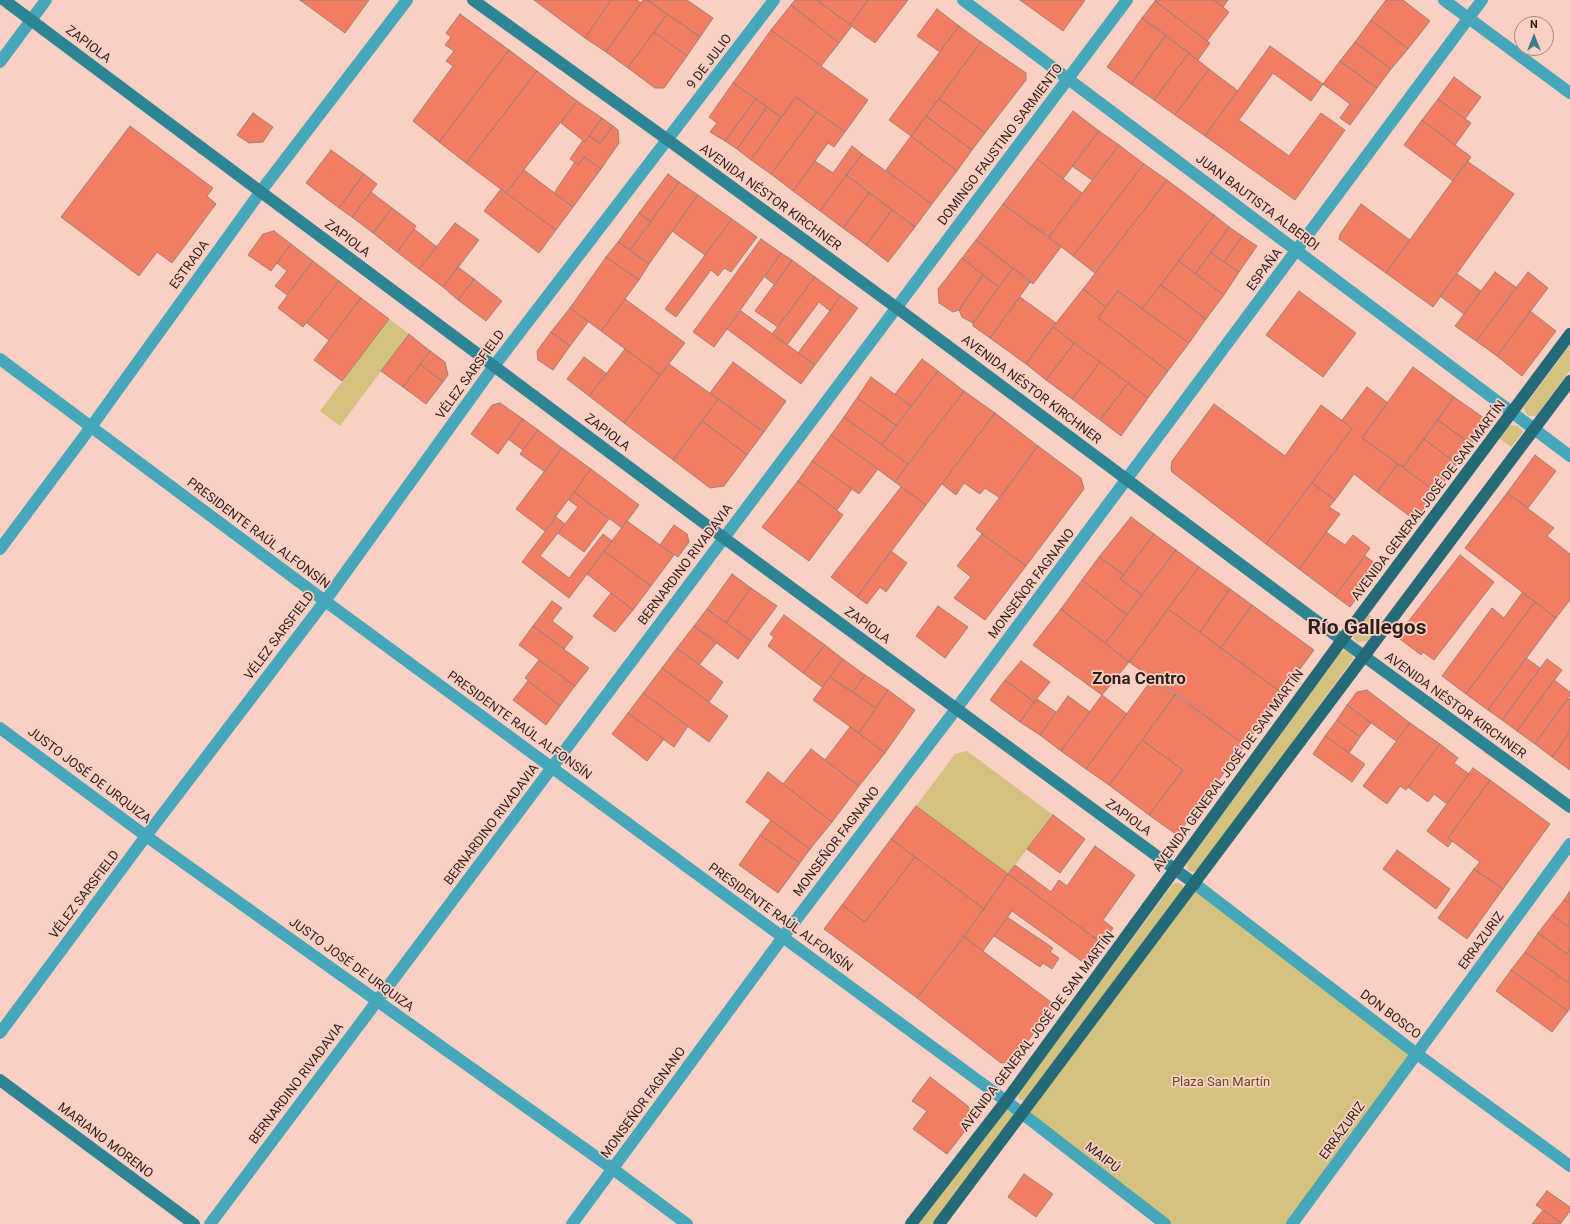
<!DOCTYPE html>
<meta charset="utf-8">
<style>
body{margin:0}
#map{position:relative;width:1570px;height:1224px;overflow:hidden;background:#facfc4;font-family:Roboto,sans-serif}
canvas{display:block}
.north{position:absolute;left:1514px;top:16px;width:40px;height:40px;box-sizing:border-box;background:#facfc4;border:1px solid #a98980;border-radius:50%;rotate:0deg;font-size:11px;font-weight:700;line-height:16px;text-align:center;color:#2f1f1b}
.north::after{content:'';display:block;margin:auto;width:14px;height:18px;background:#3a7e8d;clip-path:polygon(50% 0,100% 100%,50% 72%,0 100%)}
</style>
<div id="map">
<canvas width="1570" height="1224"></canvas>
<div class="north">N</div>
</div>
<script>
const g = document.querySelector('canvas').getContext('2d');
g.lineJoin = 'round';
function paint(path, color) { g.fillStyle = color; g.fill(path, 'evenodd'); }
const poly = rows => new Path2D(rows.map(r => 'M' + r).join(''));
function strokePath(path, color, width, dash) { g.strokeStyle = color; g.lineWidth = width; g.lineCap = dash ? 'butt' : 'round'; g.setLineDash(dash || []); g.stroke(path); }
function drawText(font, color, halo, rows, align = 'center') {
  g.font = font + ' Roboto,sans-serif'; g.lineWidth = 3.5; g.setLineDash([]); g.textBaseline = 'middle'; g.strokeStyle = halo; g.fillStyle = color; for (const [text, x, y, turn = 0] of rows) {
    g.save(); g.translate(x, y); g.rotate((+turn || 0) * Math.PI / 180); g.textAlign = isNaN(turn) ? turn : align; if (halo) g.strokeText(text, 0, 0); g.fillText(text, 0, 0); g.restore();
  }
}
paint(poly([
 [389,319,409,334,340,426,320,411],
 [1570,345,1570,370,1536,416,1529,416,1525,412,1524,407],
 [1510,425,1518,426,1523,432,1511,447,1499,438],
 [1368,614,1381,624,1367,641,1358,642,1354,639,1353,634],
 [1345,650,1352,655,1353,659,1199,869,1194,872,1189,871,1187,868,1188,862,1340,653],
 [967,751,1053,815,1008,874,916,806,955,754],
 [1176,883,1181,884,1183,887,1183,890,1027,1100,1022,1101,1019,1099,1018,1093,1173,884],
 [1195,884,1417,1054,1292,1224,1165,1224,1023,1114],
 [1008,1110,1011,1111,1014,1114,1013,1117,932,1224,918,1224,1004,1111]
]), '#d5c17e');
const building = poly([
 [300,0,369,0,345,33,300,0],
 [534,0,611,0,585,38,534,0],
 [611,0,637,0,641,3,606,52,585,38,611,0],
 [643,0,647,0,667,14,628,68,606,52,643,0],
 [647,0,687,0,713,18,700,37,647,0],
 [795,0,817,0,852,26,839,43,791,5,795,0],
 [817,0,868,0,850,25,817,0],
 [868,0,908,0,875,43,850,25,868,0],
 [1020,0,1085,0,1063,31,1020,0],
 [1156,0,1214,0,1229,12,1207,41,1155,1,1156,0],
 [1214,0,1228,0,1223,7,1214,0],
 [1386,0,1403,0,1430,21,1408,49,1371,20,1386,0],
 [1155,1,1210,43,1198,60,1142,18,1155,1],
 [791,5,839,43,821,66,771,30,791,5],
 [937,9,959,26,940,52,917,36,937,9],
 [460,14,509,50,439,142,413,121,453,66,446,61,454,51,445,45,451,37,446,33,460,14],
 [667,14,700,37,687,56,654,32,667,14],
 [1142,18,1166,35,1131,84,1107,67,1142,18],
 [1371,20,1408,49,1391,69,1355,42,1371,20],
 [959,26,981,42,911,136,889,120,959,26],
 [771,30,868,100,845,132,796,97,781,117,733,83,771,30],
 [654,32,687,56,664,88,655,88,628,68,654,32],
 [1166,35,1189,53,1154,100,1131,84,1166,35],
 [981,42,1026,73,1026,80,985,133,939,99,981,42],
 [1355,42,1391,69,1377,88,1340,61,1355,42],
 [1270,46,1323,84,1311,101,1273,73,1239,120,1289,156,1321,113,1345,130,1295,200,1205,136,1270,46],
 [509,50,537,71,466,163,439,142,509,50],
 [1189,53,1209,69,1175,115,1154,100,1189,53],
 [1340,61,1377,88,1350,125,1340,118,1350,104,1323,84,1340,61],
 [1209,69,1238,91,1205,136,1175,115,1209,69],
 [537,71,577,101,506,193,466,163,537,71],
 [1454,77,1481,97,1465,119,1438,99,1454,77],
 [733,83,756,99,725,141,710,132,717,123,709,117,733,83],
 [796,97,817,112,771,174,751,160,796,97],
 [756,99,767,107,737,149,725,141,756,99],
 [939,99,985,133,972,150,926,116,939,99],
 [1438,99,1471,123,1455,145,1422,120,1438,99],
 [577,101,602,118,585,142,561,123,577,101],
 [767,107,781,117,751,160,737,149,767,107],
 [1073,111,1099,131,1063,179,1037,159,1073,111],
 [817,112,845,132,834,147,828,143,793,191,771,174,817,112],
 [253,113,273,127,263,142,249,143,237,135,253,113],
 [926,116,972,150,957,171,911,136,926,116],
 [602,118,613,126,600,143,589,136,602,118],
 [1422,120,1471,157,1453,181,1404,145,1422,120],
 [130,126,213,188,207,196,216,204,172,263,157,252,139,276,61,217,130,126],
 [613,126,618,130,619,143,601,169,584,157,578,165,570,159,583,140,585,142,589,136,600,143,613,126],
 [1099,131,1119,145,1092,180,1072,166,1099,131],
 [911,136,957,171,932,204,886,170,911,136],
 [1119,145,1144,164,1073,256,1049,237,1119,145],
 [852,146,862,154,820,211,793,191,815,161,833,173,852,146],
 [331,150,364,174,339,208,306,183,331,150],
 [862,154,932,204,915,227,846,175,862,154],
 [584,157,601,169,573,207,554,193,575,162,578,165,584,157],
 [1037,159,1082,193,1049,237,1003,204,1037,159],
 [1467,161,1514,194,1433,307,1386,273,1467,161],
 [1144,164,1167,180,1095,273,1073,256,1144,164],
 [524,170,573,207,556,230,506,193,524,170],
 [364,174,377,184,352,217,339,208,364,174],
 [668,174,679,182,651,222,639,213,668,174],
 [846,175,869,193,843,228,820,211,846,175],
 [1167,180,1214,215,1142,309,1118,291,1106,307,1083,289,1167,180],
 [679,182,698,195,649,264,630,250,679,182],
 [501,189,556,230,539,253,484,211,501,189],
 [371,192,392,208,373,233,352,217,371,192],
 [869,193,892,210,866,245,843,228,869,193],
 [698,195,732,219,705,255,672,231,698,195],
 [1003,204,1061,247,1033,284,976,240,1003,204],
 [1361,204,1410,240,1386,273,1339,239,1340,234,1361,204],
 [392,208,416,226,397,252,373,233,392,208],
 [892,210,915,227,888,262,866,245,892,210],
 [639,213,651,222,630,250,618,242,639,213],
 [1214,215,1229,227,1195,274,1179,261,1214,215],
 [732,219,757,237,731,272,724,268,718,276,711,270,676,317,665,309,732,219],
 [455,223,479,240,443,287,419,269,455,223],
 [1229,227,1242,236,1224,262,1211,253,1229,227],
 [414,229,437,247,419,269,397,252,414,229],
 [274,231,291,244,271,271,248,255,263,234,274,231],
 [1242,236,1257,246,1239,272,1224,262,1242,236],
 [761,239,781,253,714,347,693,332,761,239],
 [976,240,1013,268,999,287,962,258,976,240],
 [618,242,649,264,639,280,606,257,618,242],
 [291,244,313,261,287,295,275,286,287,271,277,263,291,244],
 [781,253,792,260,775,285,765,277,781,253],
 [1211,253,1239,272,1224,295,1195,274,1211,253],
 [606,257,639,280,601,331,570,308,606,257],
 [962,258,983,275,959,310,953,312,939,303,938,289,962,258],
 [792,260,815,277,778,327,755,311,792,260],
 [313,261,339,281,303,327,278,308,313,261],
 [1179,261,1224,295,1206,319,1161,285,1179,261],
 [458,267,474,279,458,300,443,287,458,267],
 [1013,268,1031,281,990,338,973,326,973,323,1013,268],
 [1495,272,1517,288,1476,341,1455,326,1495,272],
 [1528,272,1548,288,1497,356,1476,341,1528,272],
 [1457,274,1481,291,1464,314,1440,296,1457,274],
 [983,275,999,287,973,323,962,317,959,310,983,275],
 [815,277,841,296,830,311,819,302,787,345,772,334,815,277],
 [474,279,502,301,486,321,458,300,474,279],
 [339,281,361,298,329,340,307,323,339,281],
 [1161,285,1206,319,1189,343,1142,309,1161,285],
 [1083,289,1106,307,1098,318,1168,371,1148,398,1053,327,1083,289],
 [1118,291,1189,343,1168,371,1098,318,1118,291],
 [1299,291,1356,333,1323,377,1266,335,1299,291],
 [841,296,858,308,815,365,798,353,841,296],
 [1020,297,1056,323,1026,364,990,338,1020,297],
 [361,298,389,319,342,381,314,360,361,298],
 [625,299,685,343,660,375,601,331,625,299],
 [570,308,588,322,570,346,551,332,570,308],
 [741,311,815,365,801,384,727,329,741,311],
 [1530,311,1556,331,1522,376,1497,356,1530,311],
 [1053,327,1074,343,1046,380,1026,364,1053,327],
 [551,332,570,346,553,370,538,360,537,351,551,332],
 [409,334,430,351,403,387,381,371,409,334],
 [1074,343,1100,362,1072,399,1046,380,1074,343],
 [625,349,660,375,624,423,589,396,625,349],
 [430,351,445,362,448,375,443,382,420,364,430,351],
 [584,357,607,374,589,396,567,379,584,357],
 [922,359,938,371,911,406,895,394,922,359],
 [733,362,786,401,764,432,710,393,733,362],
 [1100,362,1128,383,1100,420,1072,399,1100,362],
 [420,364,443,382,426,404,403,387,420,364],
 [669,364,718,399,673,460,624,423,669,364],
 [1413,367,1454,397,1403,467,1362,438,1413,367],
 [938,371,964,391,908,464,882,445,938,371],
 [871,377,911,406,896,425,857,398,871,377],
 [1128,383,1148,398,1121,436,1100,420,1128,383],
 [1367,387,1388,403,1362,438,1398,464,1377,492,1354,474,1335,500,1312,483,1352,428,1342,420,1367,387],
 [964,391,995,413,926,505,895,482,964,391],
 [1454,397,1484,418,1486,424,1471,444,1438,420,1454,397],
 [857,398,896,425,882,445,844,417,857,398],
 [718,399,764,432,747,455,702,421,718,399],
 [500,403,523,419,498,454,471,434,492,405,500,403],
 [1214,404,1285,456,1321,405,1352,428,1266,544,1172,472,1171,468,1172,461,1214,404],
 [995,413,1038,446,1000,498,985,488,980,494,964,483,956,495,942,484,995,413],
 [844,417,908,464,895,482,831,435,844,417],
 [523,419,538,430,523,450,508,439,523,419],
 [1438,420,1471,444,1457,464,1424,439,1438,420],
 [702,421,747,455,724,486,710,488,673,460,702,421],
 [538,430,562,448,545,472,520,454,538,430],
 [831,435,878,469,859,494,812,461,831,435],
 [1424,439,1457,464,1436,492,1403,467,1424,439],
 [1038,446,1081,478,1084,489,1026,566,976,529,1038,446],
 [562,448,591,469,545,531,516,509,562,448],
 [1535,455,1556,471,1528,508,1507,493,1535,455],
 [812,461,852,489,837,510,798,481,812,461],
 [1398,464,1436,492,1415,520,1377,492,1398,464],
 [591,469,639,505,622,528,574,492,591,469],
 [798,481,843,515,809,561,762,527,798,481],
 [1312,483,1335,500,1329,507,1340,514,1299,569,1266,544,1312,483],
 [901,487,926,505,857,597,831,577,901,487],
 [574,492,609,519,584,552,558,533,578,507,569,500,574,492],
 [1507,493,1554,528,1547,536,1570,554,1570,600,1556,618,1465,548,1507,493],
 [556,517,565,524,540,556,569,578,603,534,612,541,569,598,522,562,556,517],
 [1131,517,1154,534,1124,575,1099,557,1131,517],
 [627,521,674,555,651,586,604,551,627,521],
 [674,525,687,534,689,542,678,557,660,545,674,525],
 [1326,532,1345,545,1353,535,1370,548,1335,596,1299,569,1326,532],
 [982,534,1026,566,985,620,954,598,971,577,957,566,982,534],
 [1154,534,1176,550,1142,595,1120,579,1154,534],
 [1176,550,1199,567,1129,662,1105,643,1176,550],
 [604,551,651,586,633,610,587,574,604,551],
 [891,551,907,563,886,592,880,587,867,604,857,597,891,551],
 [1460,555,1494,582,1434,660,1423,652,1421,655,1400,639,1400,632,1460,555],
 [1365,556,1380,567,1350,607,1335,596,1365,556],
 [1099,557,1124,575,1120,579,1142,595,1127,615,1082,580,1099,557],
 [1199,567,1230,589,1200,632,1168,609,1199,567],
 [732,574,751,588,726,623,707,609,732,574],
 [1082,580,1127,615,1105,643,1061,609,1082,580],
 [751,588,777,606,751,641,726,623,751,588],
 [1230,589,1252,605,1221,648,1200,632,1230,589],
 [611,593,633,610,615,632,593,616,611,593],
 [1522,593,1535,602,1466,694,1442,676,1492,608,1504,618,1522,593],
 [552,601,562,608,552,621,573,637,564,649,533,626,552,601],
 [1535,602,1556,618,1488,710,1466,694,1535,602],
 [1252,605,1314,650,1282,693,1221,648,1252,605],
 [938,606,968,627,945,658,916,636,938,606],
 [707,609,751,641,738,659,694,626,707,609],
 [1061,609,1129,662,1102,695,1033,645,1061,609],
 [1168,609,1282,693,1245,745,1129,662,1168,609],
 [784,615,825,645,803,673,768,646,774,637,770,634,784,615],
 [533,626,589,668,575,686,519,645,533,626],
 [694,626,717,642,699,665,677,648,694,626],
 [825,645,843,659,822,687,803,673,825,645],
 [677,648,723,682,709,702,662,668,677,648],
 [1526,658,1540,668,1502,720,1488,710,1526,658],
 [843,659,865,675,853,692,830,677,843,659],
 [1547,659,1562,670,1517,731,1502,720,1547,659],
 [539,660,575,686,560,706,525,678,539,660],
 [1021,661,1050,682,1034,702,1005,680,1021,661],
 [662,668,728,716,709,742,643,693,662,668],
 [865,675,888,690,876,708,853,692,865,675],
 [830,677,876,708,859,733,813,700,830,677],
 [1153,678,1176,694,1109,785,1086,769,1153,678],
 [1005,680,1034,702,1020,722,990,700,1005,680],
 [1554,680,1570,692,1570,695,1535,744,1517,731,1554,680],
 [528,681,560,706,546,725,513,700,528,681],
 [888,690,915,710,885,753,859,733,888,690],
 [1367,690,1410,723,1396,741,1347,705,1357,692,1367,690],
 [643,693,688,726,674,747,628,713,643,693],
 [1176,694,1245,745,1177,835,1149,815,1183,770,1142,740,1176,694],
 [1102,695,1127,714,1086,769,1061,751,1102,695],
 [1068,696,1090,712,1061,751,1040,735,1068,696],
 [1568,698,1570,699,1570,732,1552,757,1535,744,1568,698],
 [1037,699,1056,712,1040,735,1020,722,1037,699],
 [1347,705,1371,723,1360,737,1337,720,1347,705],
 [628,713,664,739,647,761,612,734,628,713],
 [1337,720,1360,737,1349,753,1325,736,1337,720],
 [1410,723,1440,744,1406,790,1400,786,1387,804,1363,786,1410,723],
 [850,727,885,753,859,786,825,760,850,727],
 [1570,732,1570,770,1552,757,1570,732],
 [1325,736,1365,764,1352,782,1313,754,1325,736],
 [1142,740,1183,770,1149,815,1109,785,1142,740],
 [1440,744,1458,758,1454,763,1469,774,1447,804,1434,794,1428,802,1408,787,1440,744],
 [811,749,859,786,832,822,783,784,811,749],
 [1473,768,1490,780,1448,838,1452,841,1448,847,1427,831,1473,768],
 [768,772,832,822,810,849,746,802,768,772],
 [1490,780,1550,824,1503,889,1474,869,1480,862,1448,838,1490,780],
 [916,806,1008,874,984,909,891,839,916,806],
 [1053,815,1085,839,1060,873,1027,849,1053,815],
 [771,820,810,849,800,863,760,835,771,820],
 [760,835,800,863,778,893,739,865,760,835],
 [891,839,915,857,865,922,842,905,891,839],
 [1095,846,1135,875,1103,920,1113,928,1103,944,1008,874,1015,865,1051,892,1059,880,1067,886,1095,846],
 [1397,850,1450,889,1436,909,1383,869,1397,850],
 [915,857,984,909,917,998,824,929,842,905,865,922,915,857],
 [1474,869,1503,889,1467,939,1438,918,1474,869],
 [1008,874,1103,944,1087,965,1012,911,983,951,964,937,1008,874],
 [1570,891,1570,904,1564,900,1570,891],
 [1564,900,1570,904,1570,928,1552,915,1564,900],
 [1552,915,1570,928,1570,950,1567,954,1538,933,1552,915],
 [1007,917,1053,948,1050,952,1059,958,1052,969,1043,963,1040,967,994,936,1007,917],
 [1538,933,1567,954,1570,950,1570,984,1525,952,1538,933],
 [964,937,1055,1005,1012,1062,1001,1063,917,998,964,937],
 [1525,952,1570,984,1570,1008,1568,1011,1511,970,1525,952],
 [1511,970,1568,1011,1552,1032,1496,991,1511,970],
 [930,1077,968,1106,972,1122,947,1154,913,1129,927,1111,912,1101,930,1077],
 [1024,1174,1053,1194,1036,1217,1008,1197,1024,1174],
 [1547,1191,1570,1207,1570,1211,1561,1223,1536,1205,1547,1191],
 [1543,1210,1561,1223,1560,1224,1532,1224,1543,1210]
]);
paint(building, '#f17d63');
strokePath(building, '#a57e74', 1);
strokePath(poly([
 [963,0,1570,456],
 [1444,0,1570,93],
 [0,62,46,0],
 [0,359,325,601,1006,1101,1165,1224],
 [0,549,91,427,261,191,407,0],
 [0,728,146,836,613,1169,687,1224],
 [1195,884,1417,1054,1570,1166],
 [0,1033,146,836,325,601,494,366,774,0],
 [210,1224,1127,0],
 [572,1224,783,937,956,709,1482,0],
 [1292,1224,1570,844]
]), '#46a6ba', 12);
strokePath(poly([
 [4,0,724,538,1195,884],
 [473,0,668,140,897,308,1342,640,1570,807],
 [0,1080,194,1224]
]), '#2c8495', 12);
strokePath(poly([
 [911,1224,1006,1101,1342,640,1570,334],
 [939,1224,1570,381]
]), '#256a78', 12);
drawText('13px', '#2f1f1b', '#facfc4', [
 ["ZAPIOLA",88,45,37],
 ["9 DE JULIO",710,62,-53],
 ["DOMINGO FAUSTINO SARMIENTO",1001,145,-53],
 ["AVENIDA NÉSTOR KIRCHNER",770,198,36],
 ["JUAN BAUTISTA ALBERDI",1257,203,37],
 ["ZAPIOLA",347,239,37],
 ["ESTRADA",190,265,-54],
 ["ESPAÑA",1265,270,-53],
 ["VÉLEZ SARSFIELD",471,375,-54],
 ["AVENIDA NÉSTOR KIRCHNER",1031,390,37],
 ["ZAPIOLA",607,433,37],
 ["AVENIDA GENERAL JOSÉ DE SAN MARTÍN",1429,501,-53],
 ["PRESIDENTE RAÚL ALFONSÍN",258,534,37],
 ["BERNARDINO RIVADAVIA",686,565,-53],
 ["MONSEÑOR FAGNANO",1032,584,-53],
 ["ZAPIOLA",867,626,36],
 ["VÉLEZ SARSFIELD",280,636,-53],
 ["AVENIDA NÉSTOR KIRCHNER",1455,706,36],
 ["PRESIDENTE RAÚL ALFONSÍN",519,726,36],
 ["AVENIDA GENERAL JOSÉ DE SAN MARTÍN",1229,771,-54],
 ["JUSTO JOSÉ DE URQUIZA",89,776,37],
 ["ZAPIOLA",1128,818,36],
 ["BERNARDINO RIVADAVIA",492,825,-53],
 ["MONSEÑOR FAGNANO",837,842,-53],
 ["VÉLEZ SARSFIELD",85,895,-53],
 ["PRESIDENTE RAÚL ALFONSÍN",780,918,36],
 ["ERRAZURIZ",1482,941,-54],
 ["JUSTO JOSÉ DE URQUIZA",351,965,36],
 ["DON BOSCO",1390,1015,37],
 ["AVENIDA GENERAL JOSÉ DE SAN MARTÍN",1038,1032,-53],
 ["BERNARDINO RIVADAVIA",297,1084,-53],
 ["MONSEÑOR FAGNANO",644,1103,-54],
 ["ERRÁZURIZ",1343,1131,-54],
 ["MARIANO MORENO",105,1141,37],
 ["MAIPÚ",1102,1158,38]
]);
drawText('13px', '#60521f', '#facfc4', [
 ["Plaza San Martín",1221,1083]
]);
drawText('bold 17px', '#2f1f1b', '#facfc4', [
 ["Zona Centro",1139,680]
]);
drawText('bold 21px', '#2f1f1b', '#facfc4', [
 ["Río Gallegos",1367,629]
]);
</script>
